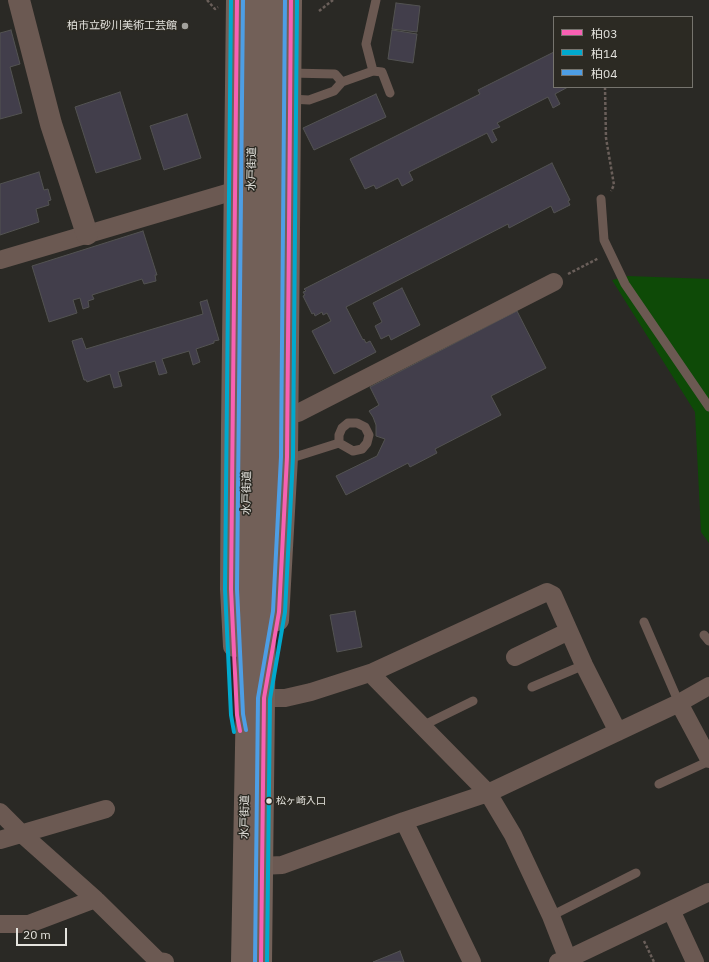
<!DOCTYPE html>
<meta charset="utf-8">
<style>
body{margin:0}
#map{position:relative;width:709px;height:962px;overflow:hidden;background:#2a2925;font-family:"IBM Plex Sans","Noto Sans JP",sans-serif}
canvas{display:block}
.legend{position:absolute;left:553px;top:16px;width:140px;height:72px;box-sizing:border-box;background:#2c2a23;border:1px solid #76746e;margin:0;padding:5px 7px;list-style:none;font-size:12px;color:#e4e3de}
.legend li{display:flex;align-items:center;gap:8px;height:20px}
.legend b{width:20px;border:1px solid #76746e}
.scale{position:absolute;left:16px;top:928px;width:51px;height:18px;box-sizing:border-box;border:2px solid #e4e3de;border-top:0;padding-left:5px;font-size:12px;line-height:14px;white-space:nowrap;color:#e4e3de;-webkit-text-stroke:3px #2c2a23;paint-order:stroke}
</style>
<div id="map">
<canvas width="709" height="962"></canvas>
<ul class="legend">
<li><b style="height:5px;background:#f860b3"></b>柏03</li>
<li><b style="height:5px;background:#00a9ce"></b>柏14</li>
<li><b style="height:5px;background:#4d9ee5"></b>柏04</li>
</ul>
<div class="scale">20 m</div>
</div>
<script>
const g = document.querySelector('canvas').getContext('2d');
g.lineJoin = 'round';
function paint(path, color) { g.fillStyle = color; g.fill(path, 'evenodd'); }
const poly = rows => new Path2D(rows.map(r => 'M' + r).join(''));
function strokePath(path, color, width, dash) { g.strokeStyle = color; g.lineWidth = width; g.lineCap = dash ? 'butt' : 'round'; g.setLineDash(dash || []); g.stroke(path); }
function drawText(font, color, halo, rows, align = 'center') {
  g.font = font + ' "IBM Plex Sans","Noto Sans JP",sans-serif'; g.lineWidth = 3; g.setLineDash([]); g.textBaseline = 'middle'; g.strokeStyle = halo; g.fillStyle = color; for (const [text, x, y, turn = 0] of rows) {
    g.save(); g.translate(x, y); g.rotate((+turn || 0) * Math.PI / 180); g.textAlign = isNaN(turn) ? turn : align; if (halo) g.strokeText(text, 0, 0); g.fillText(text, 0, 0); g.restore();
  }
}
paint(poly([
 [628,276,709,279,709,543,701,532,695,412,612,280]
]), '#0e4a07');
const building = poly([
 [396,3,420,6,417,32,392,29,396,3],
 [11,30,20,64,10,67,22,113,0,119,0,33,11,30],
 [392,30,417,34,413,63,388,59,392,30],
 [554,52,554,87,568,87,555,94,560,104,553,108,548,97,497,123,500,127,492,130,497,140,492,143,487,133,409,172,413,180,402,186,398,178,376,189,374,185,365,189,350,159,480,94,478,90,554,52],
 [120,92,141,159,96,173,75,107,120,92],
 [376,94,386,117,314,150,303,128,376,94],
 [187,114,201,158,164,170,150,126,187,114],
 [552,163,570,200,568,201,570,205,554,213,551,206,509,228,508,224,346,307,363,340,364,339,366,343,370,341,376,352,334,374,312,331,331,321,327,313,323,315,322,312,315,316,314,313,312,314,303,296,305,295,303,292,306,291,304,289,552,163],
 [39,172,44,190,48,189,51,200,48,201,49,205,36,209,39,222,0,235,0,184,39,172],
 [143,231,157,275,155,275,156,281,144,284,142,279,92,295,94,299,88,301,89,307,83,309,80,298,73,300,77,313,49,322,32,266,143,231],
 [402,288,420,325,391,340,389,335,381,339,375,326,382,322,373,303,402,288],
 [207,300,219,340,214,341,214,343,196,349,200,362,193,365,189,351,162,359,167,373,159,375,155,361,118,372,122,386,114,388,110,374,87,382,86,380,84,380,72,341,82,338,86,349,203,314,200,302,207,300],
 [517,311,546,368,491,396,501,415,435,449,437,453,410,467,408,463,346,495,336,476,377,456,385,439,376,436,376,425,373,417,369,411,379,405,370,387,517,311],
 [355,611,362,647,337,652,330,615,355,611],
 [400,951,404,962,373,962,400,951]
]);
paint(building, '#423e4b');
strokePath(building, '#535352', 1);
strokePath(poly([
 [207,0,215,9,218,7],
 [319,11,333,0],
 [605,87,606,138,614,185,611,191],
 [568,274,599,258],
 [644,941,654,962]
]), '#6a5f5a', 2.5, [3, 2]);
strokePath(poly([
 [373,71,382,72,390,93],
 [290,73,335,74,342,82],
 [290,99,309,100,334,91,342,82,373,71,366,44,376,0],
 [601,199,604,240,625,284,709,407],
 [348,423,357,423,365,427,369,435,367,443,362,449,353,451,339,443,339,435,342,428,348,423],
 [287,457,298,456,339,443],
 [644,622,679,703],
 [704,635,709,641],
 [532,687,584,665],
 [422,726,473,701],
 [659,784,709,761],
 [551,916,636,873]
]), '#6b5952', 9);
strokePath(poly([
 [0,260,234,191],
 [288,414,298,413,554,282],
 [515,657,569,631],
 [373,672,375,678,488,793,513,835,551,916,569,962],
 [264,698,285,698,311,692,373,672,547,592,553,595,584,665,618,732],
 [679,703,709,759],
 [0,812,22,834,95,899,158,961,165,962],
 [404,821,472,962],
 [0,840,106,809],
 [261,866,282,865,404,821,488,793,679,703,709,686],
 [671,910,695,962],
 [0,924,29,924,95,899],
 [558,962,568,959,709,892]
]), '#6b5952', 18);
strokePath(poly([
 [19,0,51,124,87,234]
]), '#6b5952', 22);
strokePath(poly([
 [278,620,287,457,291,0],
 [234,646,231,589,232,431,237,0],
 [242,962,248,641,247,512,254,0],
 [261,962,272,0]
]), '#726058', 22);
strokePath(poly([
 [237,0,231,589,237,715,240,731],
 [261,962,264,698,279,612,287,457,291,0]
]), '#f860b3', 4);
strokePath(poly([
 [231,0,225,589,231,715,234,732],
 [267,962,270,699,285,612,293,457,297,0]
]), '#00a9ce', 4);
strokePath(poly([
 [243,0,237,589,243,714,246,730],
 [255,962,258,698,273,611,281,457,285,0]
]), '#4d9ee5', 4);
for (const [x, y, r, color] of [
 [185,26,4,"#a3a29d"],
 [269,801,3.5,"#e4e3de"]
]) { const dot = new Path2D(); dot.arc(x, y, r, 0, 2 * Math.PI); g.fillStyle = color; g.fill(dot); strokePath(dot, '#2c2a23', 1.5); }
drawText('10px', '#e4e3de', '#2c2a23', [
 ["松ヶ崎入口",276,801]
], 'left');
drawText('11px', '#e4e3de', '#2c2a23', [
 ["柏市立砂川美術工芸館",177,26]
], 'right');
drawText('11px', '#e4e3de', '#2c2a23', [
 ["水戸街道",252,169,-89],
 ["水戸街道",247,493,-89],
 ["水戸街道",245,817,-89]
]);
</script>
